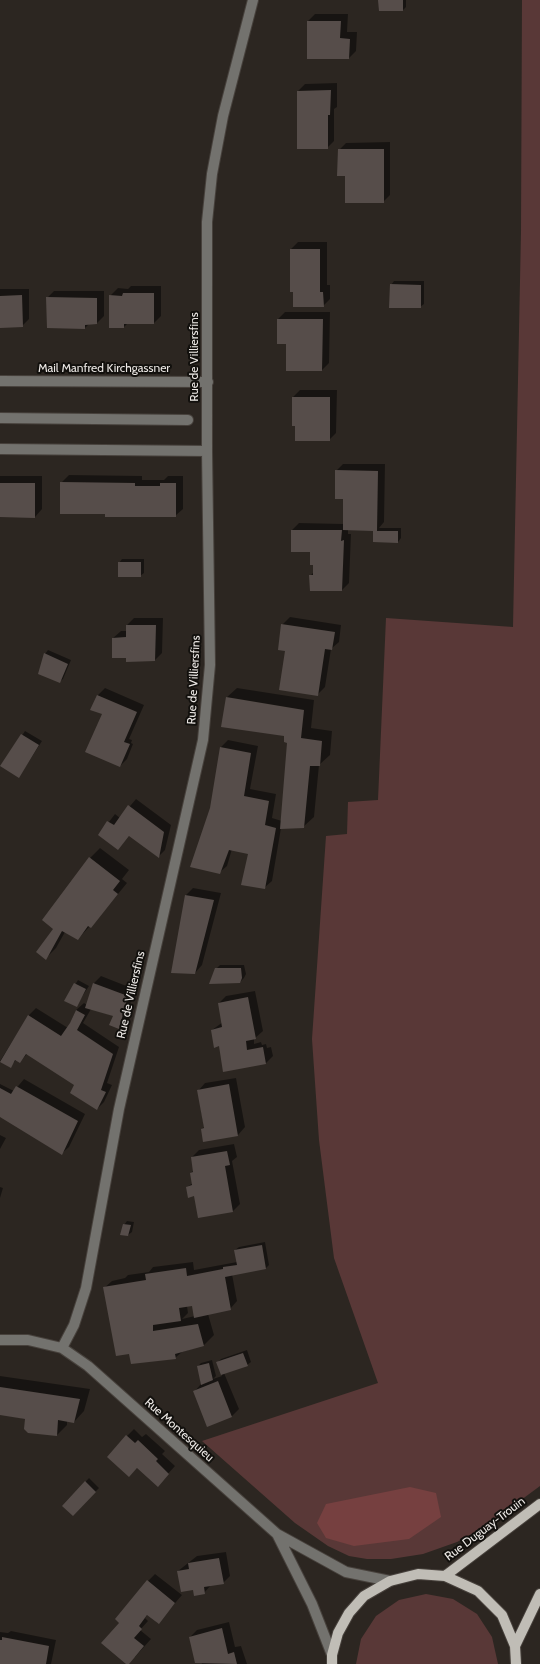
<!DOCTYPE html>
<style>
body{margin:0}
canvas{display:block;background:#2c2621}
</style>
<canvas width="540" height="1664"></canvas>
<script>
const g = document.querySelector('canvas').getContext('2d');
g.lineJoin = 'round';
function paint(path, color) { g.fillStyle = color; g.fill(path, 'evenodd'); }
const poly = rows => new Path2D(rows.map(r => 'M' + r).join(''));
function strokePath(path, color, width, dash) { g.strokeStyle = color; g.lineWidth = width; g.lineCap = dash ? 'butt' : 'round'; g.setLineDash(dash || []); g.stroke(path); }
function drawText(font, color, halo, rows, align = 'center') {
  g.font = font + ' Cabin,sans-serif'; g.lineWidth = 4; g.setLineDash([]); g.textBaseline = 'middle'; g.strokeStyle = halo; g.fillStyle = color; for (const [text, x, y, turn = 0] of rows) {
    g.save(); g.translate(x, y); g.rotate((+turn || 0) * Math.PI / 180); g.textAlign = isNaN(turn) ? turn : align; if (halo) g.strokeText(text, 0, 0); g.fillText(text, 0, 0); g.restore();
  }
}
paint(poly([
 [522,0,540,0,540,1486,483,1528,457,1542,423,1554,391,1559,367,1559,349,1556,328,1546,295,1523,202,1441,378,1383,334,1258,319,1140,312,1039,326,836,347,834,348,802,378,800,386,618,513,627,521,232],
 [426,1594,453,1599,477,1614,492,1637,498,1664,356,1664,361,1639,376,1616,399,1600]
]), '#593837');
paint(poly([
 [410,1487,436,1493,441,1517,409,1539,354,1546,326,1538,317,1523,326,1504]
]), '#764040');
paint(poly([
 [379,0,406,0,406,7,403,10],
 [315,14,348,14,347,32,357,32,356,51,349,58,308,21],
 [337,83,337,107,334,109,334,141,327,148,298,91,305,84],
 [390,142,390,195,383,202,346,175,339,150,346,143],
 [298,242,327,242,327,285,330,285,330,299,323,306,291,249],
 [394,281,424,281,424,304,420,307,391,285],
 [131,286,161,286,161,316,154,323,128,323,124,327,110,296,118,288,128,289],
 [0,289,29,289,29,319,22,326,0,327],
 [54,291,104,291,104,316,97,323,89,324,85,328,47,298],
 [285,312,330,312,329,363,322,370,287,342,278,319],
 [300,390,337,390,336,433,329,440,296,424,293,397],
 [343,464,385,464,384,522,379,528,401,528,401,538,398,542,374,530,348,529,348,534,351,534,349,583,342,590,310,576,314,572,314,564,311,551,292,530,299,523,344,524,344,498,336,471],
 [69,475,142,476,142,480,164,480,168,476,183,476,183,509,175,516,106,513,61,483],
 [0,476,42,476,42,509,35,517,0,516],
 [122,559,144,559,144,573,140,576,119,563],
 [290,617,341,625,339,642,331,649,325,687,318,694,287,648,282,625],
 [134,618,163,618,162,653,155,660,127,657,113,638,121,631,127,631,127,625],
 [48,650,71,660,63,679,59,682,45,654],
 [105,688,144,705,129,739,132,740,131,743,133,744,127,759,120,766,103,713,92,709,98,695],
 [237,688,314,700,311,728,332,731,330,755,319,765,314,817,303,827,281,828,272,881,264,888,250,851,232,849,227,866,219,873,211,809,221,747,228,740,258,746,250,789,276,794,272,818,282,821,288,742,286,735,226,698],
 [25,731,42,741,19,777,2,766],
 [136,799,171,825,165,850,158,857,130,835,118,849,99,835,115,814,120,818],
 [100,848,129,870,122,879,127,883,91,927,90,926,78,939,65,932,56,948,46,958,55,929,90,858],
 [193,888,221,893,202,965,195,973,186,895],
 [220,965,244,965,246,974,244,978,240,982,216,969],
 [101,976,134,989,126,1020,119,1028,114,1016,91,1009,83,1023,119,1047,107,1083,112,1085,104,1102,97,1109,75,1085,27,1054,20,1062,16,1060,10,1067,0,1061,29,1015,36,1008,68,1028,76,1010,84,1003,87,1005,94,983],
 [78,980,89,986,76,1006,65,1001],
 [255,991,263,1031,254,1039,254,1044,261,1042,262,1045,266,1044,267,1048,271,1047,273,1056,266,1063,220,1045,212,1030,223,1022,219,1003,226,996],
 [236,1078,245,1127,238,1135,204,1141,202,1129,204,1127,198,1091,205,1083],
 [24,1079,85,1114,69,1147,61,1154,0,1116,0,1084,14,1091],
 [0,1135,6,1138,0,1149],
 [234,1144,237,1157,232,1161,240,1204,233,1211,195,1195,187,1187,193,1183,191,1173,194,1170,192,1157,199,1150],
 [0,1187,3,1188,0,1198],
 [127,1221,134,1222,132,1232,128,1235,124,1225],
 [265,1242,269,1265,266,1268,232,1274,237,1301,230,1309,208,1314,214,1335,204,1345,182,1352,175,1358,130,1353,104,1288,112,1281,125,1278,128,1275,149,1272,153,1267,193,1262,194,1270,237,1262,235,1250,239,1247],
 [193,1305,195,1316,182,1319,188,1313,187,1306],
 [247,1350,251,1362,247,1365,224,1373,239,1409,232,1416,208,1426,194,1392,201,1384,198,1366,201,1363,212,1360,216,1376,213,1379,222,1376,217,1363,221,1359],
 [0,1376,90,1389,84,1411,74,1422,67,1421,67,1425,57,1435,26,1419,0,1414],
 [134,1429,142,1437,146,1434,165,1451,162,1454,175,1466,158,1485,138,1467,129,1476,127,1436],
 [89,1478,99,1488,73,1515,63,1506],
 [226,1552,230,1576,223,1583,211,1585,204,1593,194,1589,178,1571,197,1556],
 [155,1574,182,1595,158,1623,148,1614,145,1618,148,1621,140,1630,151,1639,135,1657,120,1623,148,1581],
 [229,1622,235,1647,241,1646,247,1664,202,1664,190,1637,197,1630],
 [11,1631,56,1640,51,1664,0,1664,0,1632,8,1633]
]), '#0007');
paint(poly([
 [378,0,403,0,403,11,379,11],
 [307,21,341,21,340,38,350,39,349,59,307,59],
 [331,90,330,115,328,115,328,149,297,149,297,91],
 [338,149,384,149,384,203,345,203,345,176,337,176],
 [290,249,320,249,320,292,323,292,324,307,293,307,293,292,290,292],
 [390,284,421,285,421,308,389,308],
 [123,293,154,293,154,324,124,324,124,328,109,328,109,295,122,296],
 [22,295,23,327,0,328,0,296],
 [46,297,97,298,97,324,85,325,85,329,47,328],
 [277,319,323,319,322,371,286,371,286,344,277,344],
 [292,397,330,397,330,441,295,441,295,426,292,426],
 [335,470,378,471,377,531,398,531,398,543,373,542,373,531,343,530,343,499,335,499],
 [60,482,135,483,135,486,160,486,160,483,176,483,176,517,105,517,105,514,60,514],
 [0,483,35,483,35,518,0,517],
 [291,530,342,530,341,541,344,540,342,591,310,591,309,575,313,575,313,565,310,565,310,552,291,552],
 [118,562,141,562,141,577,118,577],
 [281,624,335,632,332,650,325,649,318,696,279,690,285,651,278,650],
 [126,625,156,625,155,661,126,662,126,658,112,658,112,638,126,637],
 [44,653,68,664,60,683,38,674],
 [97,695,137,712,124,742,130,744,120,767,85,752,102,714,90,710],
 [226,697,304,710,301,738,322,741,320,766,310,766,304,828,280,829,287,743,284,742,284,736,221,727],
 [21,734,39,745,19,778,0,766],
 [220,747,251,753,244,796,269,801,265,825,276,828,265,889,241,885,248,854,229,850,220,874,190,867,210,808],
 [128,805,164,832,159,858,129,836,118,850,98,835,107,821,114,825],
 [89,857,120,881,113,890,118,894,91,928,88,926,78,940,62,931,46,960,36,952,53,929,42,920],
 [185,895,214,900,195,974,171,973],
 [215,968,241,968,242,978,240,983,209,984],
 [74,983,86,989,77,1007,64,1001],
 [93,983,128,996,119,1029,109,1025,113,1016,85,1008],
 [248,997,256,1039,246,1041,247,1050,263,1047,266,1064,223,1072,219,1046,214,1048,211,1030,222,1027,218,1003],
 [76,1010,85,1015,77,1030,113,1054,101,1090,106,1092,97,1110,70,1093,74,1085,26,1054,20,1063,15,1060,11,1068,0,1062,28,1015,61,1036,70,1023],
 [229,1084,238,1136,203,1142,201,1129,204,1128,197,1090],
 [16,1086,78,1121,62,1155,0,1117,0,1088,11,1094],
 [227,1151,230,1165,225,1166,233,1212,198,1218,194,1196,188,1198,186,1187,192,1185,190,1173,193,1172,191,1157],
 [123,1224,131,1225,128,1236,120,1235],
 [262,1245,266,1269,225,1277,231,1310,194,1318,192,1306,179,1308,181,1321,153,1325,153,1331,198,1324,204,1346,175,1354,176,1359,131,1364,129,1354,116,1356,103,1287,146,1280,145,1274,186,1268,187,1276,223,1269,223,1267,237,1265,234,1250],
 [243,1353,248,1366,221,1375,216,1362],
 [209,1363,213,1380,201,1385,197,1366],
 [218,1381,232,1417,207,1427,193,1391],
 [0,1387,80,1399,74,1423,58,1420,57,1436,28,1433,24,1429,25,1419,0,1415],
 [126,1435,135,1443,138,1440,158,1459,156,1461,169,1474,158,1487,137,1468,129,1477,107,1457],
 [85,1481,96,1492,73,1516,62,1506],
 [219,1558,224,1584,204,1587,205,1594,194,1596,193,1590,181,1592,177,1571,189,1569,188,1563],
 [147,1580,175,1603,159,1624,147,1615,139,1626,142,1629,134,1638,144,1646,129,1664,126,1664,101,1643,119,1623,115,1619],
 [222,1628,228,1654,234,1652,237,1664,195,1663,189,1637],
 [2,1637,49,1646,46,1664,0,1664,0,1640,2,1640]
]), '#564d4a');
const minor = poly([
 [0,381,208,382],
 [0,418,188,420],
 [0,449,207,451],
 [0,1340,28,1340,62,1348,88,1366,277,1534,346,1572,390,1581],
 [62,1348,74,1325,86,1288,119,1109,203,740,210,665,207,451,207,222,212,174,223,116,253,0],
 [277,1534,312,1604,332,1655]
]);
const major = poly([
 [445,1576,540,1504],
 [515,1646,540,1594],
 [332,1664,332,1655,338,1633,349,1613,364,1596,390,1581,418,1574,445,1576,478,1591,502,1615,515,1646,516,1664]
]);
strokePath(minor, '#47413c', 12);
strokePath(major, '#47413c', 12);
strokePath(minor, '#73726e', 10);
strokePath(major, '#c0bdb6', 10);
drawText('12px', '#ece8e5', '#12100d', [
 ["Rue de Villiersfins",194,357,-90],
 ["Mail Manfred Kirchgassner",104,368],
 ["Rue de Villiersfins",194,680,-87],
 ["Rue de Villiersfins",131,995,-77],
 ["Rue Montesquieu",179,1430,42],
 ["Rue Duguay-Trouin",485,1529,-37]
]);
</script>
